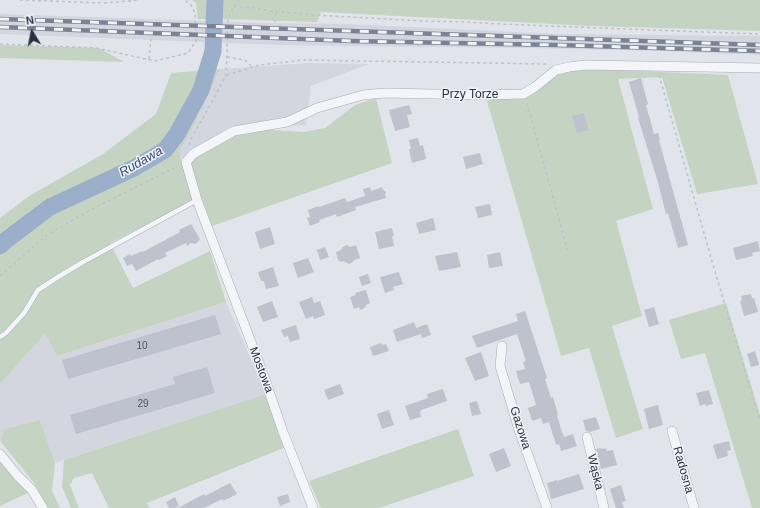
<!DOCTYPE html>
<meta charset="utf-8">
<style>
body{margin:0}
#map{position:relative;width:760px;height:508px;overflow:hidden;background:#e1e4ea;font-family:Helvetica,sans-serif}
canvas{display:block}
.north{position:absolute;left:12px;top:12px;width:40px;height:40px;-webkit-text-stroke:3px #f0f3f7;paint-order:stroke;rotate:350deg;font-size:11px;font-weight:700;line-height:16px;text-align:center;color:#293041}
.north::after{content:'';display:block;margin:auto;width:14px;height:18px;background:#293041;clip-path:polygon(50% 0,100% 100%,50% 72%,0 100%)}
</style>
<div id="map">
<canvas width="760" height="508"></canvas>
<div class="north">N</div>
</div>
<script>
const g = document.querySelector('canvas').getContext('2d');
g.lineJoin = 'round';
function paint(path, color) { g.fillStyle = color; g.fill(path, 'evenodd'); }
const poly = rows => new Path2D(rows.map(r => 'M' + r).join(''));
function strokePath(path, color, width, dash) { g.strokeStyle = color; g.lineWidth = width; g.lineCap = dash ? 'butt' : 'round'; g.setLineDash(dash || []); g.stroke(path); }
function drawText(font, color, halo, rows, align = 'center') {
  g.font = font + ' Helvetica,sans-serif'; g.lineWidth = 3; g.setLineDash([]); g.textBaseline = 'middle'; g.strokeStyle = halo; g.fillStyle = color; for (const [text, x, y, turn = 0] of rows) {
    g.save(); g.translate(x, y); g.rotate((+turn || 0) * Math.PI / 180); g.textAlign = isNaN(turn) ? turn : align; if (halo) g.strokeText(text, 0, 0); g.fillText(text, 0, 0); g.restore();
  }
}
paint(poly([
 [0,14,268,23,349,24,556,34,760,36,760,55,664,51,529,48,279,45,0,34],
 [309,63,369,64,311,86,306,126,252,123,228,128,181,158,179,152,192,129,220,69],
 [226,302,266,394,55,463,40,420,5,429,1,442,0,441,0,384,45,334,57,356]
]), '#d3d6df');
paint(poly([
 [192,0,210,0,209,10,205,19,198,19,196,3],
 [221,0,760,0,760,31,592,26,321,12,317,22,219,19],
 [0,45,99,48,124,62,0,58],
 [578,68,728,75,758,184,697,194,662,77,618,79,653,209,616,221,642,316,612,326,643,429,616,438,589,348,561,356,485,94,524,90,558,71],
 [220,69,192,129,179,152,193,201,110,243,133,288,210,251,226,302,57,356,45,334,0,384,0,218,29,196,103,154,156,114,171,73],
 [376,98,392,163,212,226,189,162,216,140,243,130,272,130,304,132,325,128,355,105],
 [726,303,760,415,760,508,752,508,705,353,681,359,669,320],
 [266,394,286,447,147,503,150,508,109,508,92,473,74,478,70,485,79,508,71,508,62,487,64,460],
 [40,420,55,463,52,490,60,508,48,508,34,483,1,442,4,429],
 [458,429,474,476,379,508,321,508,309,481],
 [0,460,30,492,0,506]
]), '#c5d4c2');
paint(poly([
 [210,0,221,0,219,19,205,19,209,10]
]), '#9bafca');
strokePath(poly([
 [0,246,5,241,50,207,134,168,165,150,177,134,201,90,213,51,215,0]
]), '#9bafca', 17);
paint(poly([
 [641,78,648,104,646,105,654,134,658,133,660,140,659,140,665,162,688,245,678,248,668,213,666,214,657,179,638,118,639,117,629,82],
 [409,105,412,114,407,115,410,127,395,131,389,110],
 [584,113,589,130,577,133,572,116],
 [418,138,420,146,423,145,426,159,412,163,409,149,411,149,409,140],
 [480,153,483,164,466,169,463,157],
 [370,187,371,191,382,187,383,190,386,192,385,195,386,198,355,207,356,210,337,217,336,214,319,220,320,222,310,226,307,218,310,217,308,210,319,206,319,207,345,198,347,202,365,196,363,189],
 [490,204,492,215,478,218,475,207],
 [433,218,436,230,419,234,416,223],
 [191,224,200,239,198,242,195,244,191,243,187,246,186,243,165,253,167,256,159,260,158,259,136,271,132,264,127,266,123,258,130,254,131,256,142,251,143,252,180,232,179,230],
 [270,227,275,244,260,249,255,232],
 [392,228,394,236,392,236,394,246,379,249,375,232],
 [758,241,760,251,752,253,753,256,736,260,733,248],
 [347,245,350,247,356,245,360,258,354,260,353,262,349,264,343,261,341,262,338,260,336,252,341,250,343,247],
 [325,247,329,257,320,260,317,250],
 [457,252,461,267,439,271,435,256],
 [500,252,503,266,489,268,487,255],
 [308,258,314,272,298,278,293,263],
 [273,267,279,286,266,289,264,281,261,281,258,272],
 [399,272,403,284,393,287,394,290,385,293,380,277],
 [368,274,371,283,362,286,359,277],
 [366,290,370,303,366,305,366,307,360,310,359,307,354,309,350,297,356,295,355,293],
 [751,294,752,298,754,298,758,312,744,316,740,301,742,301,741,296],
 [312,297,314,303,320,301,325,315,314,319,313,316,306,319,299,302],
 [272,301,278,317,263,322,257,307],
 [654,307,659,324,649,327,644,310],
 [525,311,547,378,545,379,551,398,553,397,558,415,557,415,561,429,564,437,573,434,577,446,561,451,559,444,556,445,549,422,543,424,541,418,532,421,528,408,536,405,532,392,529,382,520,384,516,371,525,369,523,362,526,361,517,334,477,348,472,336,518,321,516,314],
 [215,315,221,334,68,379,62,360],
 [414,322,416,328,427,324,431,335,422,338,421,334,397,342,393,330],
 [296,325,300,339,290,342,288,336,284,337,281,330],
 [381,343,382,345,386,344,389,351,373,356,370,347],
 [755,351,759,365,751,367,747,354],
 [481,352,489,376,475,381,465,358],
 [207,367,215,393,76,434,70,415,175,384,173,377],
 [340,384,344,394,328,400,324,390],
 [443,389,447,401,421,410,421,411,420,412,421,417,410,420,405,406,428,398,427,394],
 [709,390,713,404,706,406,705,404,700,406,696,393],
 [477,401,481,414,472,416,469,403],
 [658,405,663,425,649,429,644,409],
 [389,410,394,425,382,429,377,414],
 [596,417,600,429,590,432,586,431,583,420],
 [729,441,731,450,727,451,728,456,717,459,713,445],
 [504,448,511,466,496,472,489,454],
 [601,448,602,449,606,448,607,451,613,450,617,465,601,469,596,449],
 [579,474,584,489,551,499,547,483,557,480,557,481],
 [230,483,237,494,223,501,222,499,204,508,178,508,204,494,205,496],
 [621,485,626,501,622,502,624,508,616,508,610,489],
 [288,494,290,502,280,506,277,497],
 [175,497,179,506,175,508,169,508,166,502]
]), '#bec2cc');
const service = poly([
 [0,337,6,333,24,313,38,290,58,277,83,262,197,200]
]);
const minor = poly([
 [502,346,500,366,519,430,547,508],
 [672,431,694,508],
 [587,437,604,508],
 [0,454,17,475,32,490,43,508],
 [313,508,283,432,262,371,197,200,186,162,193,154,234,131,287,122,317,108,363,95,385,93,481,95,523,94,535,87,556,70,569,67,585,65,760,68]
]);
strokePath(service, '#aaaeb7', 5.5);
strokePath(minor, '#aaaeb7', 10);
strokePath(poly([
 [20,0,105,3,138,0],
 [234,7,250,7,270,11,315,15,423,21,467,22,500,24,600,28,760,34],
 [275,22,276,12],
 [0,44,96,48,155,61,188,53,196,41,195,13,190,3,183,0],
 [227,57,245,60,252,67],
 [149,59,151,39],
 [227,75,259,65,303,60,547,64],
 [659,75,716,275,760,420],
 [527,103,568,252],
 [189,145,192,137,212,102,226,75,227,53,228,19,232,10,239,0],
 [0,276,47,235,92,209,178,166]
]), '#bec2c8', 1.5, [3, 3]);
strokePath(service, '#f3f5f8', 4.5);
strokePath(minor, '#f3f5f8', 9);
const rail = poly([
 [0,19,760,45],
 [0,27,352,41,557,45,760,51]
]);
strokePath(rail, '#7a8293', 4.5);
strokePath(rail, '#f0f3f7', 3, [9]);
drawText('10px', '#4e5464', null, [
 ["10",142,346],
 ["29",143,404]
]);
drawText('12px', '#293041', '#f0f3f7', [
 ["Przy Torze",470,95],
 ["Mostowa",261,370,69],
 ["Gazowa",520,428,72],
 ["Radosna",683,470,74],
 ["Wąska",595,472,77]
]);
drawText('italic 13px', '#324c76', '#f0f3f7', [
 ["Rudawa",141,162,-30]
]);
</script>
